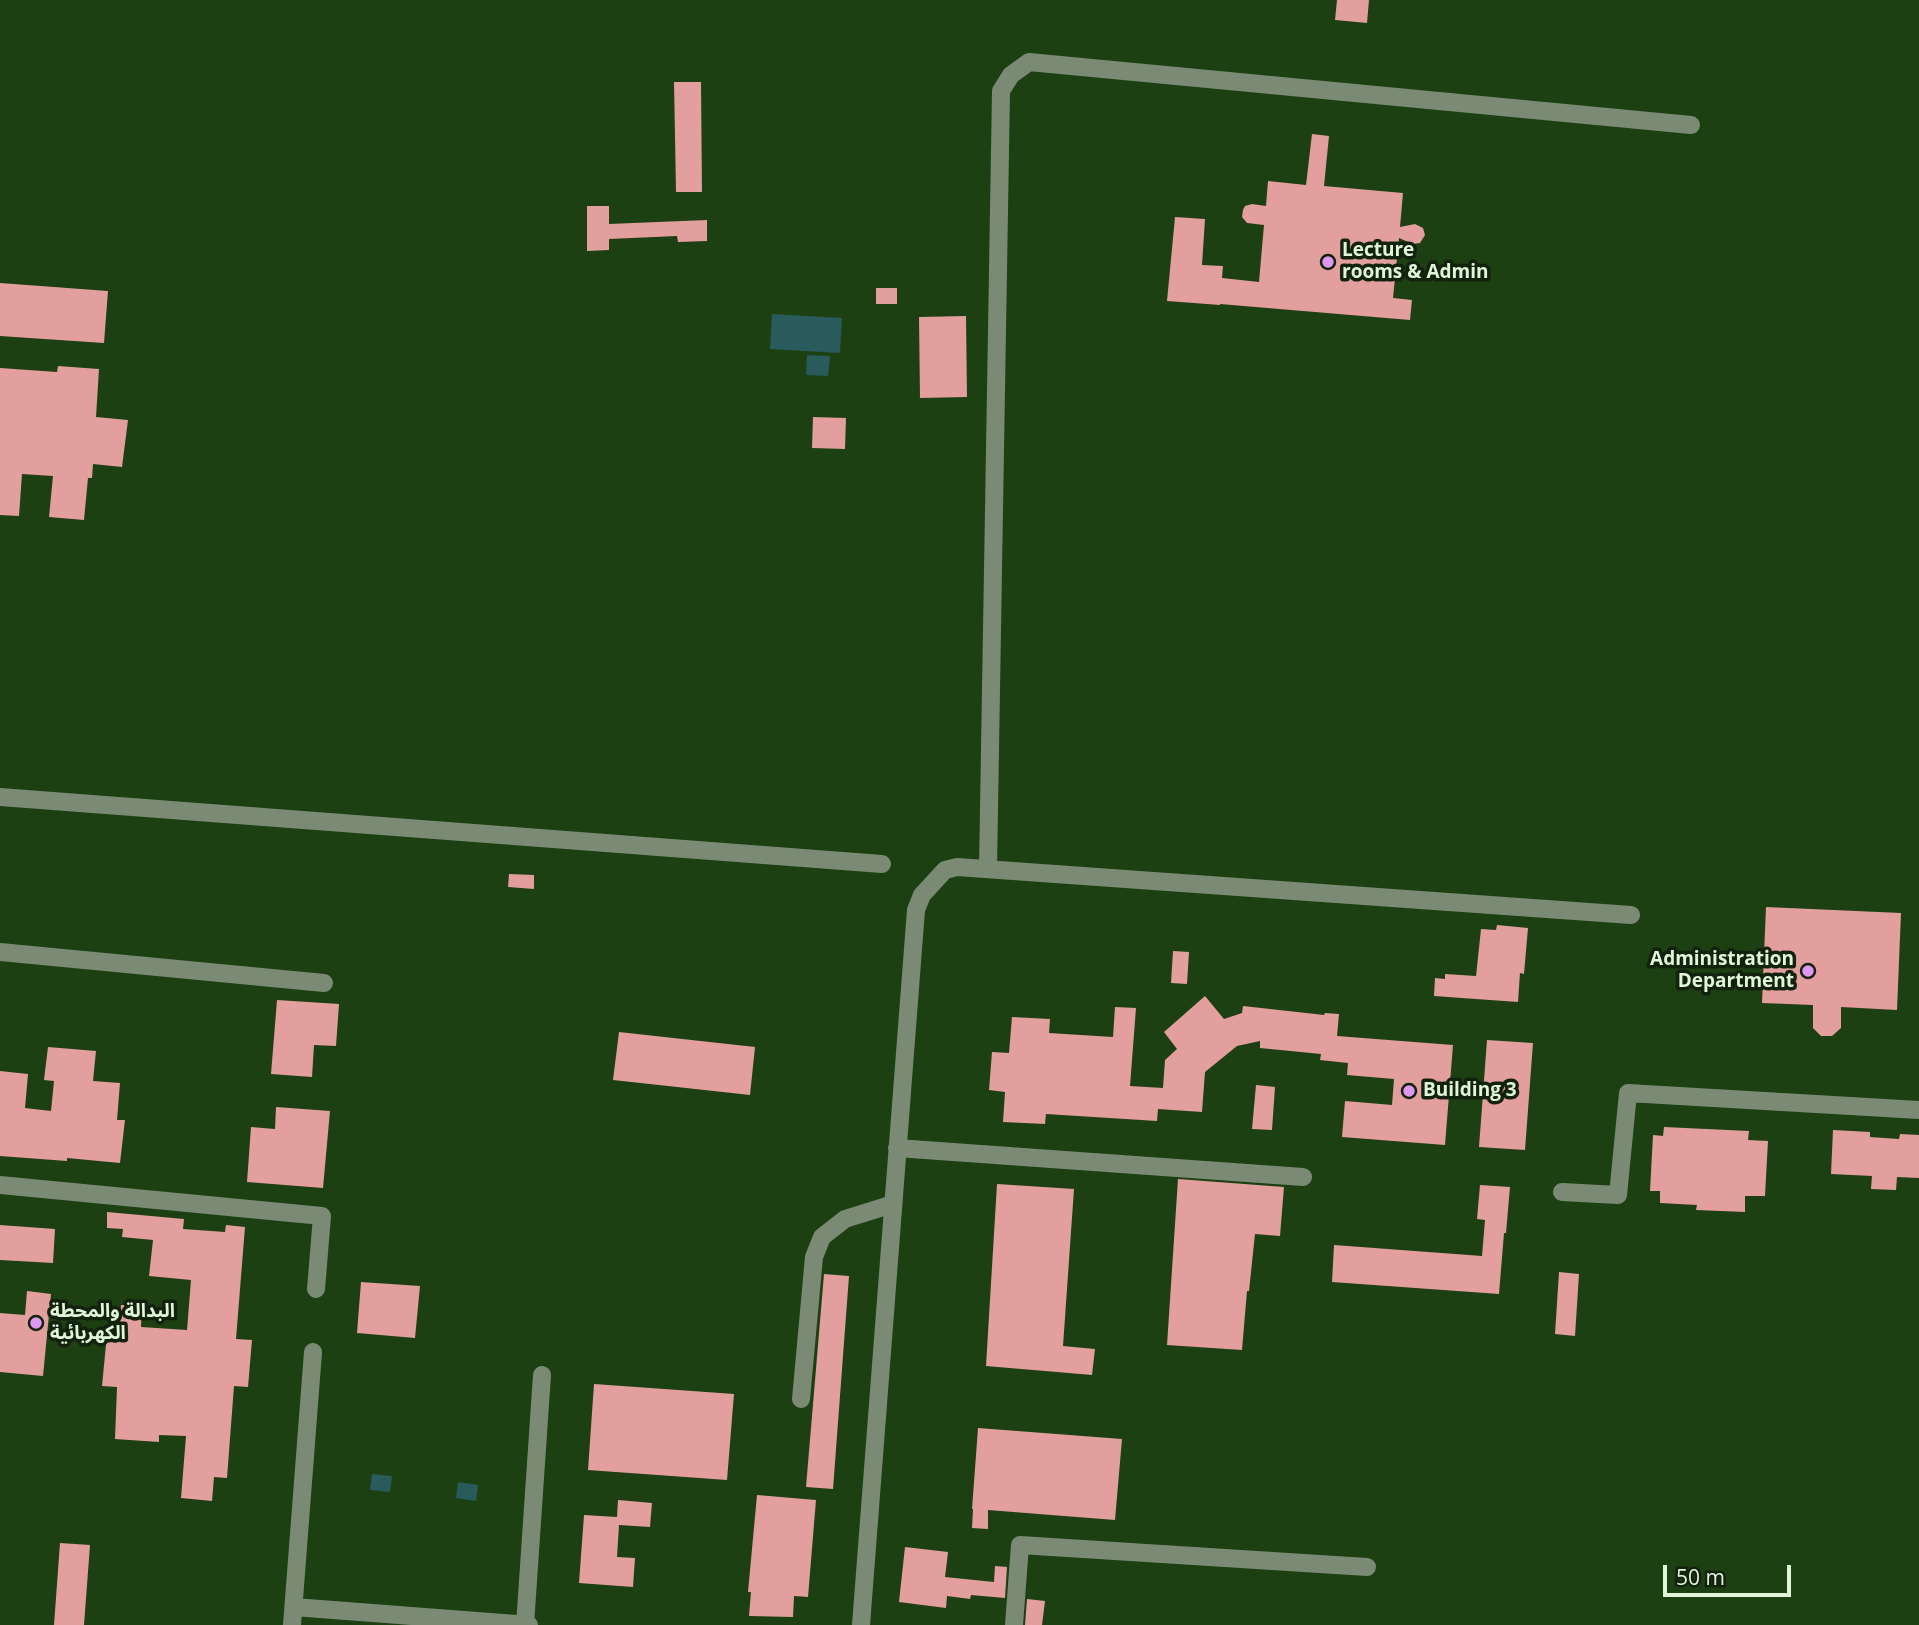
<!DOCTYPE html>
<meta charset="utf-8">
<style>
body{margin:0}
#map{position:relative;width:1919px;height:1625px;overflow:hidden;background:#1d4012;font-family:"Open Sans",sans-serif}
canvas{display:block}
.scale{position:absolute;left:1663px;top:1565px;width:128px;height:32px;box-sizing:border-box;border:4px solid #e0f5da;border-top:0;padding-left:9px;font-size:21px;line-height:24px;white-space:nowrap;color:#e0f5da;-webkit-text-stroke:5px #13220f;paint-order:stroke}
</style>
<div id="map">
<canvas width="1919" height="1625"></canvas>
<div class="scale">50 m</div>
</div>
<script>
const g = document.querySelector('canvas').getContext('2d');
g.lineJoin = 'round';
function paint(path, color) { g.fillStyle = color; g.fill(path, 'evenodd'); }
const poly = rows => new Path2D(rows.map(r => 'M' + r).join(''));
function strokePath(path, color, width, dash) { g.strokeStyle = color; g.lineWidth = width; g.lineCap = dash ? 'butt' : 'round'; g.setLineDash(dash || []); g.stroke(path); }
function drawText(font, color, halo, rows, align = 'center') {
  g.font = font + ' "Open Sans","Noto Sans Arabic",sans-serif'; g.lineWidth = 7; g.setLineDash([]); g.textBaseline = 'middle'; g.strokeStyle = halo; g.fillStyle = color; for (const [text, x, y, turn = 0] of rows) {
    g.save(); g.translate(x, y); g.rotate((+turn || 0) * Math.PI / 180); g.textAlign = isNaN(turn) ? turn : align; if (halo) g.strokeText(text, 0, 0); g.fillText(text, 0, 0); g.restore();
  }
}
paint(poly([
 [772,314,842,318,840,353,770,349],
 [807,355,830,356,828,376,806,375],
 [372,1474,392,1476,390,1492,370,1490],
 [458,1482,478,1485,476,1501,456,1498]
]), '#295a5c');
paint(poly([
 [1337,0,1369,0,1367,23,1335,20],
 [674,82,701,82,702,192,676,192],
 [1312,134,1329,136,1324,186,1403,193,1400,227,1415,224,1423,228,1425,235,1420,243,1413,244,1399,238,1393,298,1412,300,1410,320,1220,304,1220,305,1167,301,1175,217,1205,219,1202,265,1223,266,1222,278,1259,282,1264,225,1247,223,1242,217,1243,210,1245,206,1252,204,1266,206,1268,181,1306,185],
 [587,206,609,206,609,224,707,220,707,241,678,242,677,236,609,239,609,250,587,251],
 [0,283,108,291,104,343,0,336],
 [876,288,897,288,897,304,876,304],
 [966,316,967,397,920,398,919,317],
 [58,366,99,369,96,417,128,420,122,467,93,464,92,478,88,478,84,520,49,517,53,476,22,474,19,516,0,515,0,368,57,372],
 [813,417,846,418,845,449,812,448],
 [509,874,534,875,534,889,508,887],
 [1766,907,1901,913,1897,1010,1841,1007,1841,1028,1832,1036,1821,1036,1813,1028,1813,1005,1762,1003],
 [1497,925,1528,928,1524,974,1520,973,1518,1002,1434,996,1435,978,1445,979,1445,974,1476,976,1481,929,1496,930],
 [1173,951,1189,952,1187,984,1171,983],
 [1205,996,1224,1019,1242,1013,1243,1006,1324,1015,1325,1013,1339,1014,1337,1036,1453,1045,1445,1145,1342,1137,1345,1101,1392,1105,1394,1079,1347,1075,1348,1063,1320,1060,1321,1054,1260,1048,1260,1041,1237,1046,1205,1072,1202,1112,1158,1109,1157,1121,1046,1114,1045,1124,1003,1122,1005,1092,989,1090,992,1052,1009,1053,1012,1017,1050,1019,1049,1033,1113,1037,1115,1007,1136,1008,1130,1086,1163,1088,1165,1060,1177,1049,1164,1032],
 [277,1000,339,1004,336,1046,314,1045,312,1077,271,1074],
 [619,1032,755,1047,750,1095,613,1080],
 [1487,1040,1533,1043,1525,1150,1479,1147],
 [48,1047,96,1051,93,1081,120,1083,117,1120,125,1120,120,1163,67,1158,67,1161,0,1156,0,1071,28,1074,25,1108,51,1111,54,1081,44,1080],
 [1256,1085,1275,1087,1272,1130,1252,1129],
 [276,1107,330,1111,323,1188,247,1182,251,1127,275,1129],
 [1664,1127,1749,1131,1748,1140,1768,1141,1765,1196,1745,1196,1745,1212,1696,1210,1697,1205,1660,1203,1660,1191,1650,1191,1653,1135,1663,1136],
 [1833,1130,1870,1132,1870,1137,1899,1139,1900,1134,1919,1135,1919,1178,1897,1177,1896,1190,1871,1189,1872,1176,1831,1174],
 [1178,1179,1284,1187,1280,1236,1255,1234,1249,1291,1247,1291,1242,1350,1167,1345],
 [997,1184,1074,1189,1063,1346,1095,1349,1092,1375,986,1366],
 [1480,1185,1510,1187,1506,1233,1504,1233,1499,1294,1332,1282,1334,1245,1482,1256,1485,1220,1477,1219],
 [107,1212,184,1219,183,1229,225,1232,226,1225,245,1227,236,1339,252,1340,248,1387,234,1386,227,1478,214,1477,212,1501,181,1498,186,1436,159,1435,159,1442,115,1439,117,1387,102,1386,108,1324,120,1325,121,1305,142,1305,141,1327,187,1330,191,1280,149,1276,153,1240,122,1237,123,1229,107,1228],
 [0,1225,55,1229,53,1263,0,1260],
 [1559,1272,1579,1274,1575,1336,1555,1334],
 [824,1274,849,1276,833,1489,806,1487],
 [361,1282,420,1286,415,1338,357,1333],
 [27,1291,51,1294,43,1376,0,1372,0,1313,25,1315],
 [594,1384,734,1394,727,1480,588,1470],
 [978,1428,1122,1439,1115,1520,988,1510,988,1529,972,1528,973,1509,972,1509],
 [757,1495,816,1500,808,1597,794,1596,793,1617,749,1616,751,1592,748,1592],
 [618,1500,652,1503,650,1527,619,1525,617,1557,635,1558,633,1587,579,1583,584,1515,617,1517],
 [60,1543,90,1545,84,1625,54,1625],
 [905,1547,948,1552,945,1577,994,1582,995,1566,1007,1567,1005,1598,971,1595,970,1599,947,1596,946,1608,899,1602],
 [1027,1599,1045,1601,1042,1625,1025,1625]
]), '#e39e9e');
strokePath(poly([
 [0,797,882,864],
 [988,869,1001,91,1011,75,1029,62,1691,125],
 [0,952,324,983],
 [897,1148,1303,1177],
 [0,1185,322,1216,316,1289],
 [1562,1192,1618,1195,1628,1093,1919,1110],
 [801,1399,814,1257,822,1237,845,1219,893,1204],
 [294,1607,529,1625],
 [292,1625,313,1352],
 [525,1625,542,1375],
 [861,1625,916,910,922,895,945,870,957,867,1631,915],
 [1014,1625,1020,1545,1367,1567]
]), '#7a8a75', 18);
for (const [x, y, r, color] of [
 [1328,262,7,"#de98f2"],
 [1808,971,7,"#de98f2"],
 [1409,1091,7,"#de98f2"],
 [36,1323,7,"#de98f2"]
]) { const dot = new Path2D(); dot.arc(x, y, r, 0, 2 * Math.PI); g.fillStyle = color; g.fill(dot); strokePath(dot, '#13220f', 2.5); }
drawText('bold 19px', '#e0f5da', '#13220f', [
 ["Lecture",1342,251],
 ["rooms & Admin",1342,273],
 ["Administration",1794,960,"right"],
 ["Department",1794,982,"right"],
 ["Building 3",1423,1091],
 ["البدالة والمحطة",50,1312],
 ["الكهربائية",50,1334]
], 'left');
</script>
